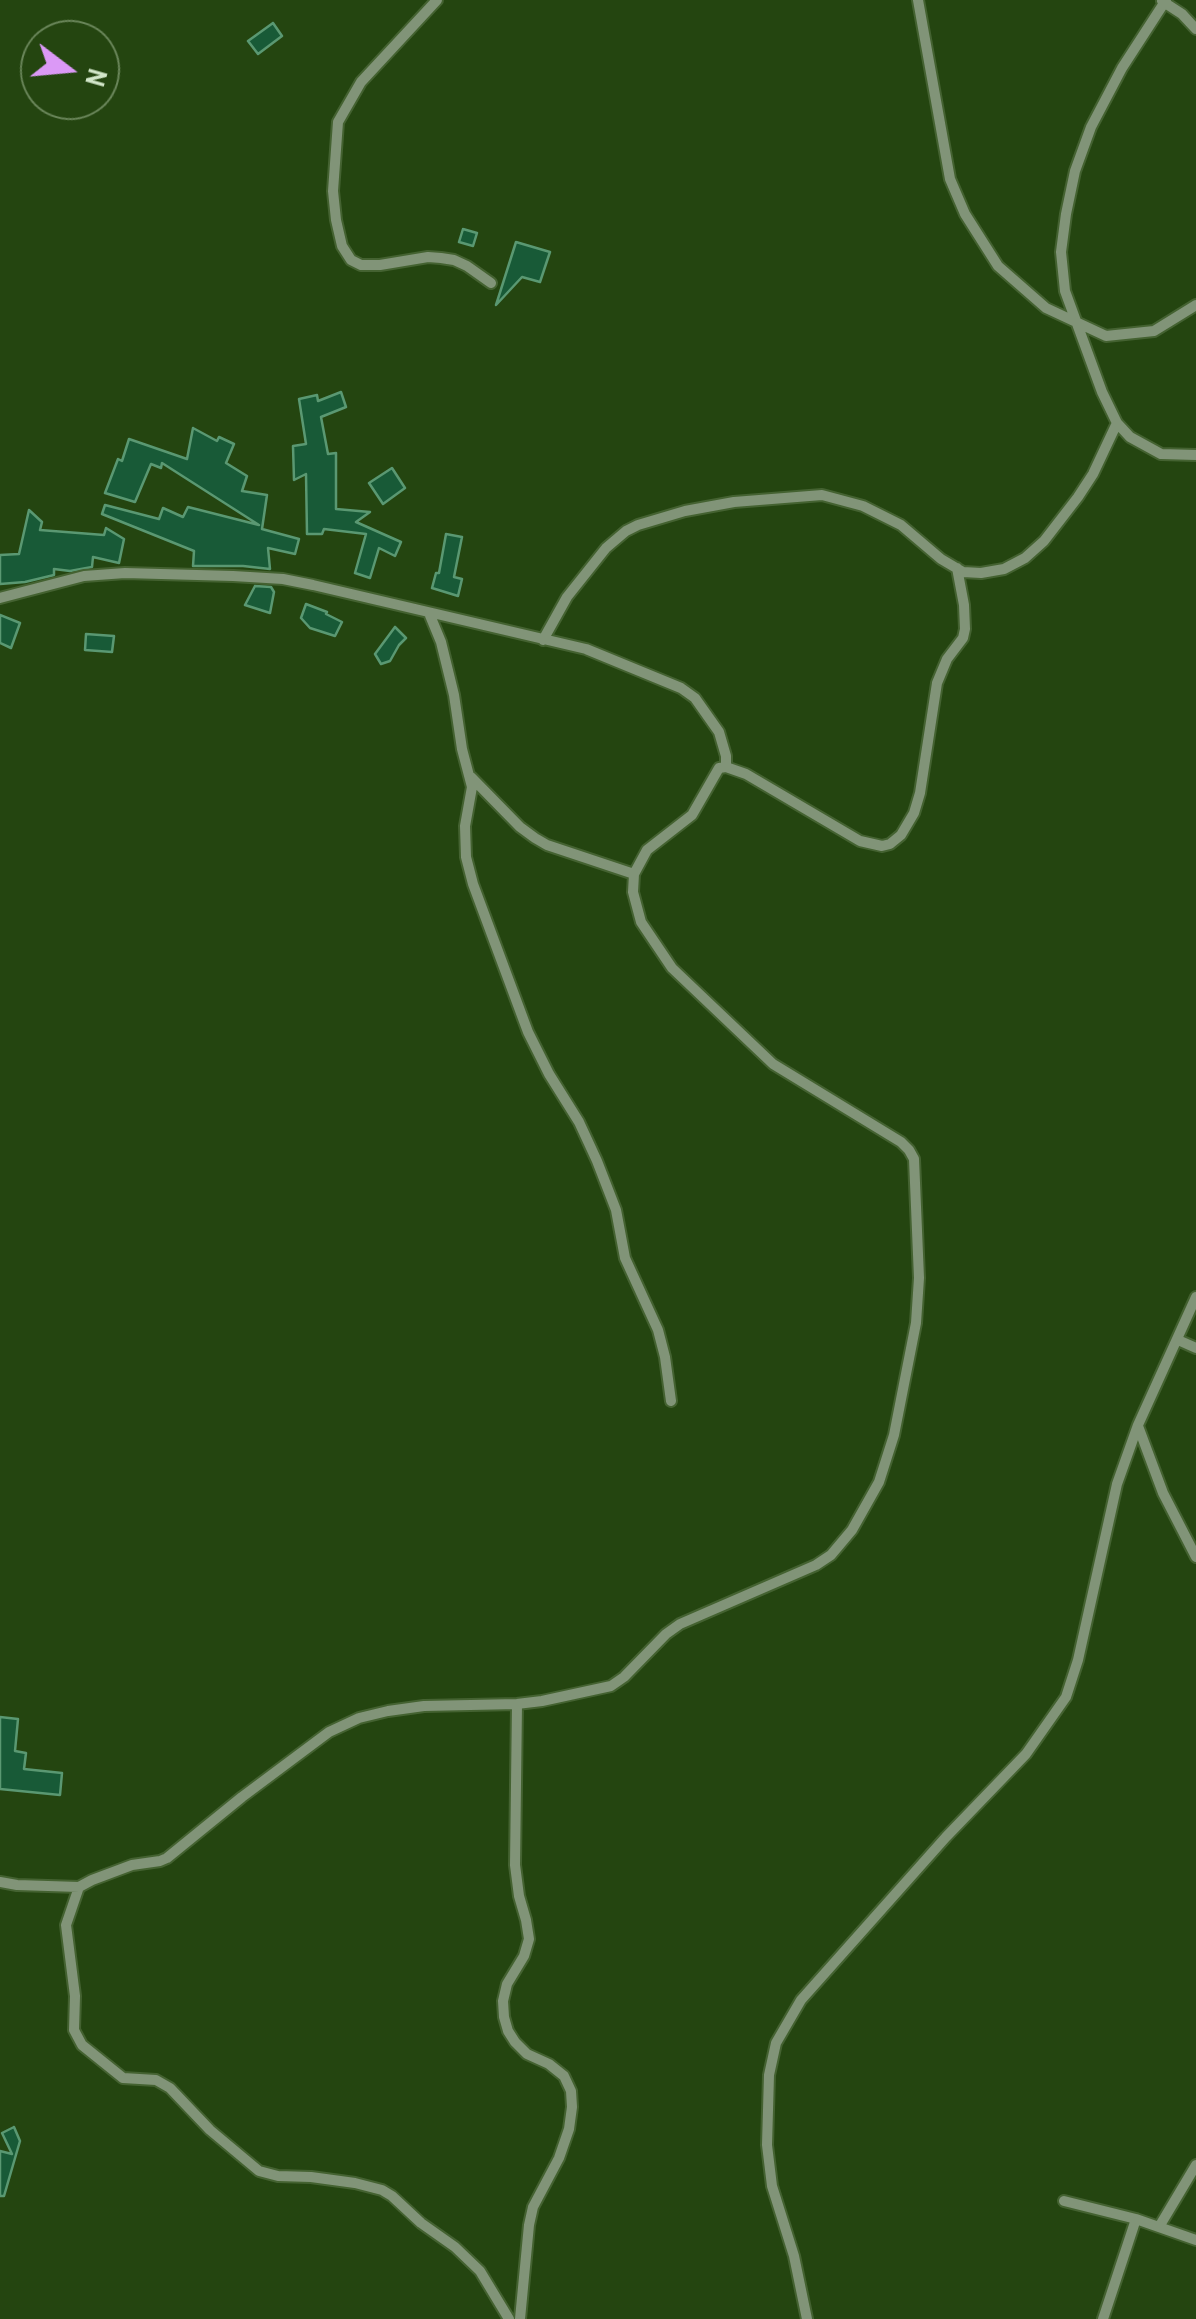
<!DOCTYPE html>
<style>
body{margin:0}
#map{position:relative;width:1196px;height:2319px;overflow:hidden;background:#244510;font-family:"Archivo Narrow",sans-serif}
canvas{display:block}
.north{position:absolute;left:20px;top:20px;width:100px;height:100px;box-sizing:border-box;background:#244510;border:2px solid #6a865a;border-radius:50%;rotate:106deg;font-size:28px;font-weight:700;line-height:40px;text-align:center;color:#d3e7ca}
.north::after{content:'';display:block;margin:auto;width:35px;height:45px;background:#db99f6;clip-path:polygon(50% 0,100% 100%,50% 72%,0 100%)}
</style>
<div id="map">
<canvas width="1196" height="2319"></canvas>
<div class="north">N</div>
</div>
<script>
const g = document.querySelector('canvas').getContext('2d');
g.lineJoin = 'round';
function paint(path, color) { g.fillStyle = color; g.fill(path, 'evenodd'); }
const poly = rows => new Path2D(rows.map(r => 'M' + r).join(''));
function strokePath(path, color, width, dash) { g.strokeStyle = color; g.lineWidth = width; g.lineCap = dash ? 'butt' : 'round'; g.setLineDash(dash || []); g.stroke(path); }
const building = poly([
 [273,23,282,36,258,54,248,41,273,23],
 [463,229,477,233,473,246,459,242,463,229],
 [516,242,550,252,540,282,522,277,496,305,516,242],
 [341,392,346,407,321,417,328,454,336,453,336,509,370,512,356,522,401,542,395,556,379,548,370,578,355,573,366,534,324,529,322,534,307,534,306,474,294,480,293,446,306,444,299,399,317,395,318,401,341,392],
 [193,428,217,441,219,437,234,444,226,463,247,476,242,491,267,495,262,529,299,539,295,554,268,548,270,569,243,566,193,566,194,551,102,514,105,505,159,519,163,508,183,517,188,507,259,525,162,463,161,468,151,464,135,502,105,493,118,459,122,461,129,439,187,459,193,428],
 [392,468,405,488,383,504,369,483,392,468],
 [29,510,42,522,40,530,104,535,106,528,124,539,119,563,93,557,92,567,70,571,54,569,54,575,25,582,0,584,0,555,19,554,29,510],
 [446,534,462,537,454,577,462,579,458,596,432,588,436,573,439,573,446,534],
 [255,586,271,587,274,592,270,613,245,605,255,586],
 [306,604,327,612,326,614,342,622,335,636,310,628,301,618,306,604],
 [0,615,20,623,11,648,0,643,0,615],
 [395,627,406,638,399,645,390,661,381,664,375,654,395,627],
 [86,634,114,636,112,652,85,650,86,634],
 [0,1717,18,1719,15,1751,26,1753,24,1769,62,1773,60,1795,0,1789,0,1717],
 [14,2127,20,2141,4,2196,0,2196,0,2151,12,2154,2,2133,14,2127]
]);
paint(building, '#185a37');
strokePath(building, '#5a9872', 2.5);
const street = poly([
 [437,0,361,82,338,122,333,191,336,220,342,246,351,260,361,265,380,265,428,257,441,258,454,260,467,266,491,283],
 [918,0,950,179,965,214,998,266,1046,308,1106,336,1154,331,1196,305],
 [1166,0,1122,68,1091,127,1075,171,1066,214,1061,252,1065,291,1102,392,1117,423,1130,437,1161,454,1196,455],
 [1162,1,1182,14,1196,29],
 [0,598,84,576,125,573,233,576,283,579,313,585,586,649,681,688,695,698,719,732,726,756,726,767],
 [429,613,441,642,454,695,462,749,472,787,465,826,466,857,473,884,528,1032,549,1074,579,1122,597,1161,616,1210,625,1258,658,1330,665,1357,671,1401],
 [543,640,567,597,606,548,626,531,638,525,685,511,734,502,822,495,863,506,901,525,941,559,963,572,981,573,1004,569,1025,558,1044,541,1078,497,1093,474,1117,423],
 [471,777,520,827,535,838,547,845,634,874],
 [1178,1340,1196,1348],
 [1138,1426,1163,1493,1196,1557],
 [517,1704,515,1865,519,1896,526,1920,529,1939,524,1956,507,1984,503,2001,504,2017,508,2031,515,2042,527,2054,549,2064,564,2076,571,2091,572,2107,569,2129,559,2158,533,2207,529,2225,520,2319],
 [0,1882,17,1885,79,1887],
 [1064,2201,1136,2219,1196,2240],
 [1159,2227,1196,2165],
 [509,2319,480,2271,455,2247,421,2223,392,2196,382,2190,355,2183,311,2177,278,2176,259,2171,210,2130,170,2088,156,2080,123,2078,82,2045,74,2030,75,1996,66,1925,79,1887,92,1880,132,1865,160,1861,167,1858,242,1797,329,1732,359,1718,388,1711,424,1706,517,1704,542,1701,611,1686,624,1677,666,1634,680,1624,816,1565,831,1555,852,1530,879,1482,894,1435,916,1323,919,1278,914,1159,909,1150,901,1142,773,1064,672,968,641,922,633,892,634,874,647,850,692,815,719,768,726,767,746,774,860,841,882,846,890,844,901,835,914,813,920,793,937,683,947,659,963,638,965,629,964,605,957,568],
 [807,2319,794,2256,772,2186,767,2145,769,2075,776,2043,801,2000,946,1837,1026,1754,1066,1697,1078,1660,1117,1484,1138,1425,1196,1297],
 [1103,2319,1136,2219]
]);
strokePath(street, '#446231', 14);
strokePath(street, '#819478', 10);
</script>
